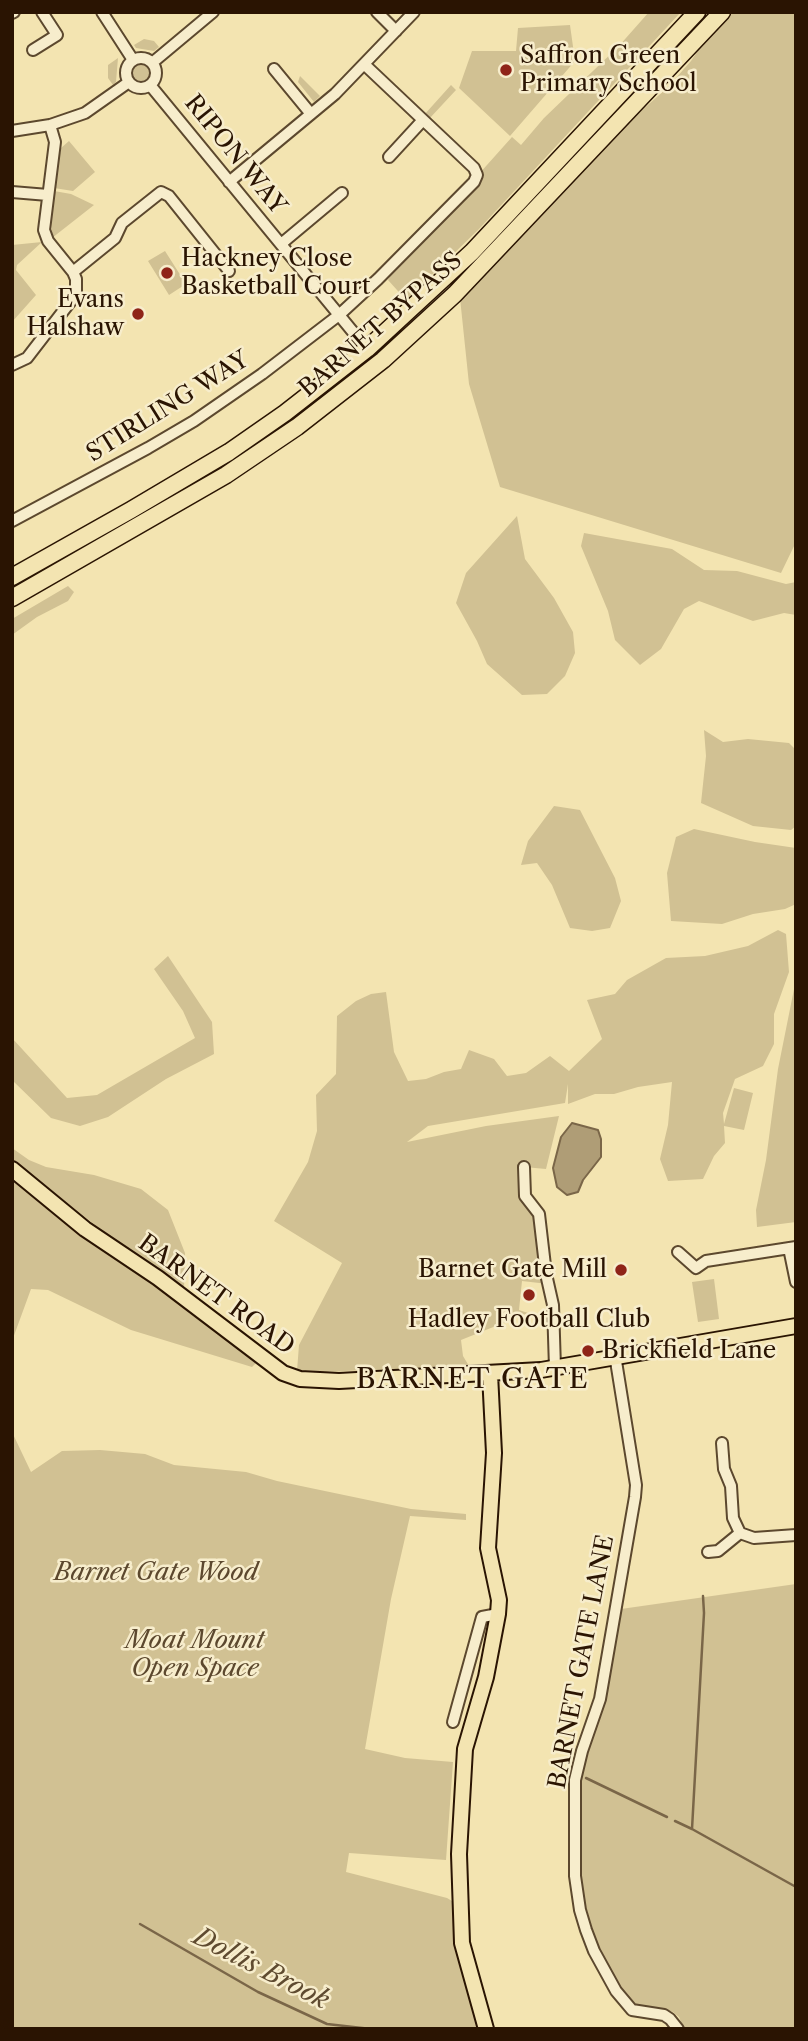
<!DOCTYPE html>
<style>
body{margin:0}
#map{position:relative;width:808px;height:2041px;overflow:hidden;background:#f3e4b1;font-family:"Libre Caslon Text",serif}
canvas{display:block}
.frame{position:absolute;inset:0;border:14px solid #2a1402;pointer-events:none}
</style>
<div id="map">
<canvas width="808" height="2041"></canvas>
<div class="frame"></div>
</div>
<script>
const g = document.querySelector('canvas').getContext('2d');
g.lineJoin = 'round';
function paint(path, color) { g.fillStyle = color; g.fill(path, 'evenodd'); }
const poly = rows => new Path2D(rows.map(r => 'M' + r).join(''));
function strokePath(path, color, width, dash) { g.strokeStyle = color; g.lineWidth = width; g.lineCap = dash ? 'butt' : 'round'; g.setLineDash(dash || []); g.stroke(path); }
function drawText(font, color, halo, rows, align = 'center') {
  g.font = font + ' "Libre Caslon Text",serif'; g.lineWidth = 5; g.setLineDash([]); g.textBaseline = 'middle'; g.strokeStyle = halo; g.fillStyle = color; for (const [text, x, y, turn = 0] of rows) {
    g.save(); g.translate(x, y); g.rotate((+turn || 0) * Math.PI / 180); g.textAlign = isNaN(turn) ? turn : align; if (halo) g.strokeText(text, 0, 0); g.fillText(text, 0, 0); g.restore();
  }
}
paint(poly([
 [649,12,681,12,479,229,406,300,388,280,394,269,512,137,521,145,544,118,618,47],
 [707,12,713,12,455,286,357,373,325,398,229,465,12,590,12,585,184,488,241,452,294,416,355,369,409,323,456,279],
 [732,12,796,12,796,542,781,573,500,487,469,384,460,298,632,119,667,88,691,61,703,43],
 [570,25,575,61,510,136,459,88,472,51,516,51,518,28],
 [144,39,154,41,159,47,154,51,136,48,134,45],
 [118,58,116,82,113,85,108,78,108,65],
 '131 72a10 10 0 1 1 20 0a10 10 0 1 1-20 0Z',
 [300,76,320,96,314,102,298,82],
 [451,85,456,90,429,119,424,115],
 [69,141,95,172,73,191,54,188,61,148],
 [54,191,71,194,94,205,52,238,51,221],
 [42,242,17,265,16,270,36,295,12,322,12,245],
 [165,251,186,284,169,295,148,261],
 [517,516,525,559,554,598,573,632,575,653,565,676,547,694,522,695,487,664,477,641,456,603,466,573],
 [584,533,672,549,704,570,737,571,786,584,796,582,796,615,784,613,753,621,699,601,684,609,661,649,640,665,615,640,608,611,581,546],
 [68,586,74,592,68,601,37,617,12,635,12,619],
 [704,730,723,742,748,739,789,743,796,750,796,826,791,830,753,826,701,803,706,756],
 [554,806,580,810,615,878,621,901,610,928,592,931,570,928,552,885,537,863,521,865,528,841],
 [694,829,755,842,796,848,796,904,785,909,753,914,722,924,671,921,667,873,676,837],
 [778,930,786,934,789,972,774,1014,774,1044,763,1066,735,1079,723,1113,724,1124,734,1088,753,1093,744,1130,724,1126,725,1143,714,1156,703,1179,668,1181,660,1159,668,1125,672,1082,638,1087,614,1094,595,1094,568,1104,568,1084,565,1103,428,1126,407,1142,486,1126,559,1116,546,1169,524,1167,525,1196,539,1214,548,1284,522,1281,519,1310,528,1313,461,1340,463,1356,469,1366,320,1372,297,1371,299,1345,342,1263,274,1221,308,1162,317,1131,316,1095,336,1074,337,1016,356,1001,371,994,386,992,394,1052,408,1081,426,1079,444,1072,461,1069,469,1050,494,1059,507,1076,526,1073,550,1056,569,1071,602,1039,587,1000,615,994,627,980,666,958,705,956,748,946],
 [168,956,212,1022,214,1054,166,1079,108,1117,80,1126,51,1118,12,1080,12,1038,67,1098,97,1095,195,1038,183,1011,154,969],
 [796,979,796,1222,757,1227,756,1210,766,1160,778,1069],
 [12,1148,29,1160,46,1167,94,1175,141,1189,168,1210,185,1253,184,1290,124,1248,12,1159],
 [12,1178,74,1228,182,1303,258,1361,252,1367,131,1330,48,1290,31,1289,12,1341],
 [714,1279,719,1319,698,1322,692,1282],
 [12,1432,31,1472,62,1451,100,1450,145,1454,174,1465,246,1472,277,1481,411,1509,466,1514,466,1520,410,1516,391,1599,365,1749,405,1758,453,1762,446,1860,349,1853,346,1872,447,1898,452,1901,460,1943,483,2029,12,2029],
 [796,1584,796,2029,684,2029,679,2017,673,2012,662,2008,640,2007,625,1998,596,1945,582,1891,578,1787,584,1753,606,1698,621,1609]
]), '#d1c193');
const water = poly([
 [572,1123,598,1130,601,1139,601,1157,583,1180,578,1192,567,1195,557,1187,553,1168,561,1137,572,1123]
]);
paint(water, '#af9d76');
strokePath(water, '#7a6648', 2);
strokePath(poly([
 [703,1596,704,1613,692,1829,796,1887],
 [586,1778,667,1817],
 [675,1821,692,1829],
 [140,1924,258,1992,327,2024,371,2029]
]), '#7a6648', 2.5);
const minor = poly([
 [102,12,133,60],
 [377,12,396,31],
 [12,13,14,12],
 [33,50,57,35,42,12],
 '126 73a15 15 0 1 1 30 0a15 15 0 1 1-30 0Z',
 [152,63,213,12],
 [274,69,311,114],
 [150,85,367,349],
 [12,131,50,125,85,113,129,82],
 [389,157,423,120],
 [229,182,335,94,414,12],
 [12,192,48,195],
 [281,244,342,193],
 [73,272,115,238,122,223,161,192,169,196,229,271],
 [12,365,27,358,74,297,76,291,76,279,73,272,48,241,44,230,55,142,50,125],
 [12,521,148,448,194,421,262,374,339,315,378,279,474,182,477,175,474,168,365,65],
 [524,1167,525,1196,539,1214,546,1274,553,1305,555,1368],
 [789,1248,796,1282],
 [678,1252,696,1268,706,1261,796,1247],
 [615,1355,636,1485,635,1497,600,1699,582,1751,575,1780,575,1876,580,1910,586,1930,594,1951,616,1991,632,2010,664,2015,670,2019,678,2029],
 [722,1443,724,1469,731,1486,733,1518,740,1533,754,1538,796,1535],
 [708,1552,718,1551,740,1533],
 [453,1722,482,1617,498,1614]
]);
const major = poly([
 [12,1169,85,1229,158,1278,283,1373,300,1379,339,1381,541,1370,796,1326],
 [486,2029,462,1943,459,1854,465,1749,486,1677,498,1614,499,1600,488,1548,494,1453,490,1374]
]);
const highway = poly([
 [12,577,131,510,229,452,285,413,367,349,472,252,697,12],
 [12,598,226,475,297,427,383,360,455,294,722,12]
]);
strokePath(minor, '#5c482e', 14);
strokePath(major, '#2a1402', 18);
strokePath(highway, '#2a1402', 19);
strokePath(minor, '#f7edcc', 10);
strokePath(major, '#f3e4b1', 14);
strokePath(highway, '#f3e4b1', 16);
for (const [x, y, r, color] of [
 [506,70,7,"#8f2418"],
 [167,273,7,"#8f2418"],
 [138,314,7,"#8f2418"],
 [621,1270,7,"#8f2418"],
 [529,1295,7,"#8f2418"],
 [588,1351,7,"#8f2418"]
]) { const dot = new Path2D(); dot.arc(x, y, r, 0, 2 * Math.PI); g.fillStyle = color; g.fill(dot); strokePath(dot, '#f7edcc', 2.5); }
drawText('24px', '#2a1402', '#f7edcc', [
 ["Saffron Green",520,56],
 ["Primary School",520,84],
 ["Hackney Close",181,259],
 ["Basketball Court",181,287],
 ["Evans",124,300,"right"],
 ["Halshaw",124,328,"right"],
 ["Barnet Gate Mill",607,1270,"right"],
 ["Hadley Football Club",529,1320,"center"],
 ["Brickfield Lane",602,1351]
], 'left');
drawText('24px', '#2a1402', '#f7edcc', [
 ["RIPON WAY",235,155,51],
 ["BARNET BYPASS",381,325,-41],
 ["STIRLING WAY",168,407,-32],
 ["BARNET ROAD",216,1295,36],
 ["BARNET GATE LANE",582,1662,-79]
]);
drawText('italic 24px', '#5c482e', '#f7edcc', [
 ["Barnet Gate Wood",156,1573],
 ["Moat Mount",195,1641],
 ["Open Space",195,1669]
]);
drawText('italic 26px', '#5f4b30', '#f7edcc', [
 ["Dollis Brook",261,1969,27]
]);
g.letterSpacing = '2px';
drawText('28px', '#2a1402', '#f7edcc', [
 ["BARNET GATE",473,1380]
]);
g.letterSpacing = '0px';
</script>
